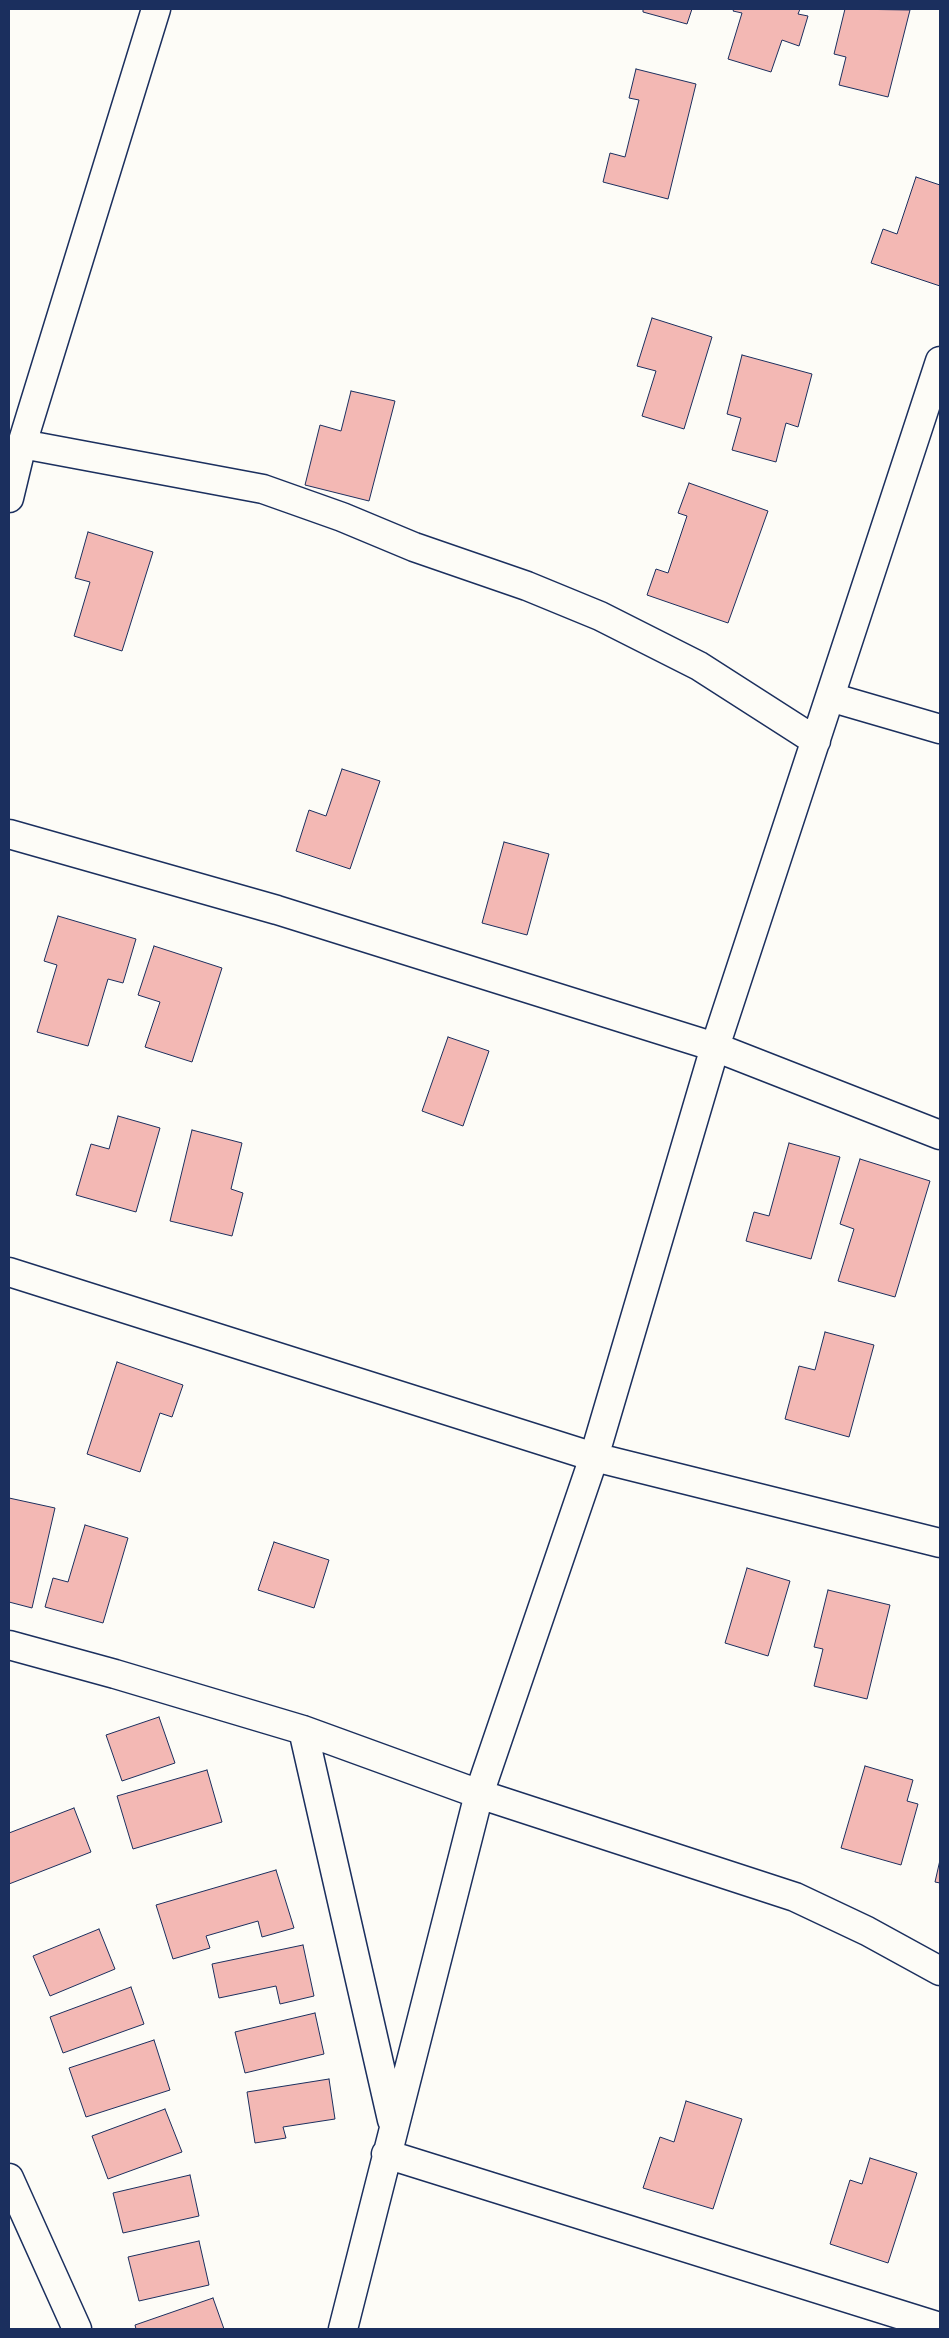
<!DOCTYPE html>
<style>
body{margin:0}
#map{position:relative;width:949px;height:2338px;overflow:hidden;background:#fdfcf7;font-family:"Shantell Sans",sans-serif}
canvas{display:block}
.frame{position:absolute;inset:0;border:10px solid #1b2f5e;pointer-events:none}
</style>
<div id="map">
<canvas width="949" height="2338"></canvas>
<div class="frame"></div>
</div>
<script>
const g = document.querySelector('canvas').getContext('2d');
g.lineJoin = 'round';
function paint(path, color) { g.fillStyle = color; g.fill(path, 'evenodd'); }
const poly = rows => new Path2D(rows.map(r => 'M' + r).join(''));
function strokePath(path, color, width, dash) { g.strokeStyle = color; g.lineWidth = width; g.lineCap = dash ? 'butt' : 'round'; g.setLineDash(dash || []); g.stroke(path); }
const building = poly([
 [643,9,692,9,687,24,643,12,643,9],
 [734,9,800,9,798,14,808,16,799,46,782,40,771,72,728,59,742,13,733,11,734,9],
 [845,9,910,10,888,97,839,85,846,57,834,54,845,9],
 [636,69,696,84,668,199,603,182,610,153,625,157,639,100,629,98,636,69],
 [916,177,940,185,940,286,871,263,883,229,897,234,916,177],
 [652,318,712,337,684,429,642,416,656,371,637,366,652,318],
 [742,355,812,374,798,427,786,423,776,462,732,450,741,418,727,414,742,355],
 [351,391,395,401,369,501,305,485,320,425,341,431,351,391],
 [689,483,768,511,728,623,647,595,656,569,668,573,687,516,678,513,689,483],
 [88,532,153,552,122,651,74,636,90,582,75,578,88,532],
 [342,769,380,781,350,869,296,851,309,810,326,816,342,769],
 [504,842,549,854,527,935,482,923,504,842],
 [58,916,136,939,123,983,108,979,88,1046,37,1032,57,965,44,961,58,916],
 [154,946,222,968,192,1062,145,1047,160,1002,138,995,154,946],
 [448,1037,489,1051,463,1126,422,1111,448,1037],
 [118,1116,160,1128,136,1212,76,1195,91,1144,109,1149,118,1116],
 [192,1130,242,1143,231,1189,243,1193,232,1236,170,1221,192,1130],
 [789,1143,840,1157,811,1259,746,1241,754,1212,769,1216,789,1143],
 [860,1159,930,1181,895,1297,838,1281,854,1229,840,1224,860,1159],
 [825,1332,874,1345,849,1437,785,1419,799,1366,815,1370,825,1332],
 [117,1362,183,1385,172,1417,160,1413,140,1472,87,1454,117,1362],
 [9,1498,55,1508,32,1608,9,1602,9,1498],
 [85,1525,128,1538,103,1623,45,1607,53,1578,68,1582,85,1525],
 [274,1542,329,1560,314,1608,258,1590,274,1542],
 [747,1568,790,1581,768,1656,725,1643,747,1568],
 [828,1590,890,1605,867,1699,814,1686,823,1649,814,1647,828,1590],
 [159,1717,175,1763,122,1781,106,1735,159,1717],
 [865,1766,913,1780,907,1801,918,1804,901,1865,841,1848,865,1766],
 [207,1770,222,1822,133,1849,117,1796,207,1770],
 [74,1808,91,1852,9,1884,9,1833,74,1808],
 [940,1860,940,1883,935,1882,940,1860],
 [276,1870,294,1928,262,1937,258,1921,206,1936,210,1948,173,1959,156,1905,276,1870],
 [99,1929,115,1969,50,1996,33,1956,99,1929],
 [303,1945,314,1996,280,2004,276,1986,219,1998,212,1964,303,1945],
 [131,1987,144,2024,63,2053,50,2017,131,1987],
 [315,2013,324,2054,245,2073,235,2032,315,2013],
 [154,2040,170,2090,86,2117,69,2068,154,2040],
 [329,2079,335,2119,283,2127,286,2138,255,2143,247,2092,329,2079],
 [686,2101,742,2119,713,2209,643,2188,660,2137,674,2142,686,2101],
 [165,2109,182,2152,108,2179,92,2136,165,2109],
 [870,2158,917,2173,888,2263,830,2244,850,2180,862,2184,870,2158],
 [190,2175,199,2216,123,2233,113,2193,190,2175],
 [199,2241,209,2285,139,2301,128,2257,199,2241],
 [213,2298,224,2329,136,2329,135,2325,213,2298]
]);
paint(building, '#f3b8b4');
strokePath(building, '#1b2f5e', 1);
const minor = poly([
 [22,444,263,489,342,517,414,547,527,586,600,616,699,666,816,741],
 [9,498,22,444,156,9],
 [830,697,940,729],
 [9,834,277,910,715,1047,940,1135],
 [9,1272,594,1457,940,1543],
 [9,1645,115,1674,303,1730,479,1794,795,1897,867,1931,940,1971],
 [303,1730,392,2120],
 [386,2154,940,2327],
 [9,2178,77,2329],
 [343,2329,479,1794,594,1457,715,1047,940,361]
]);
strokePath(minor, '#1b2f5e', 31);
strokePath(minor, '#fdfcf7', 28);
</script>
